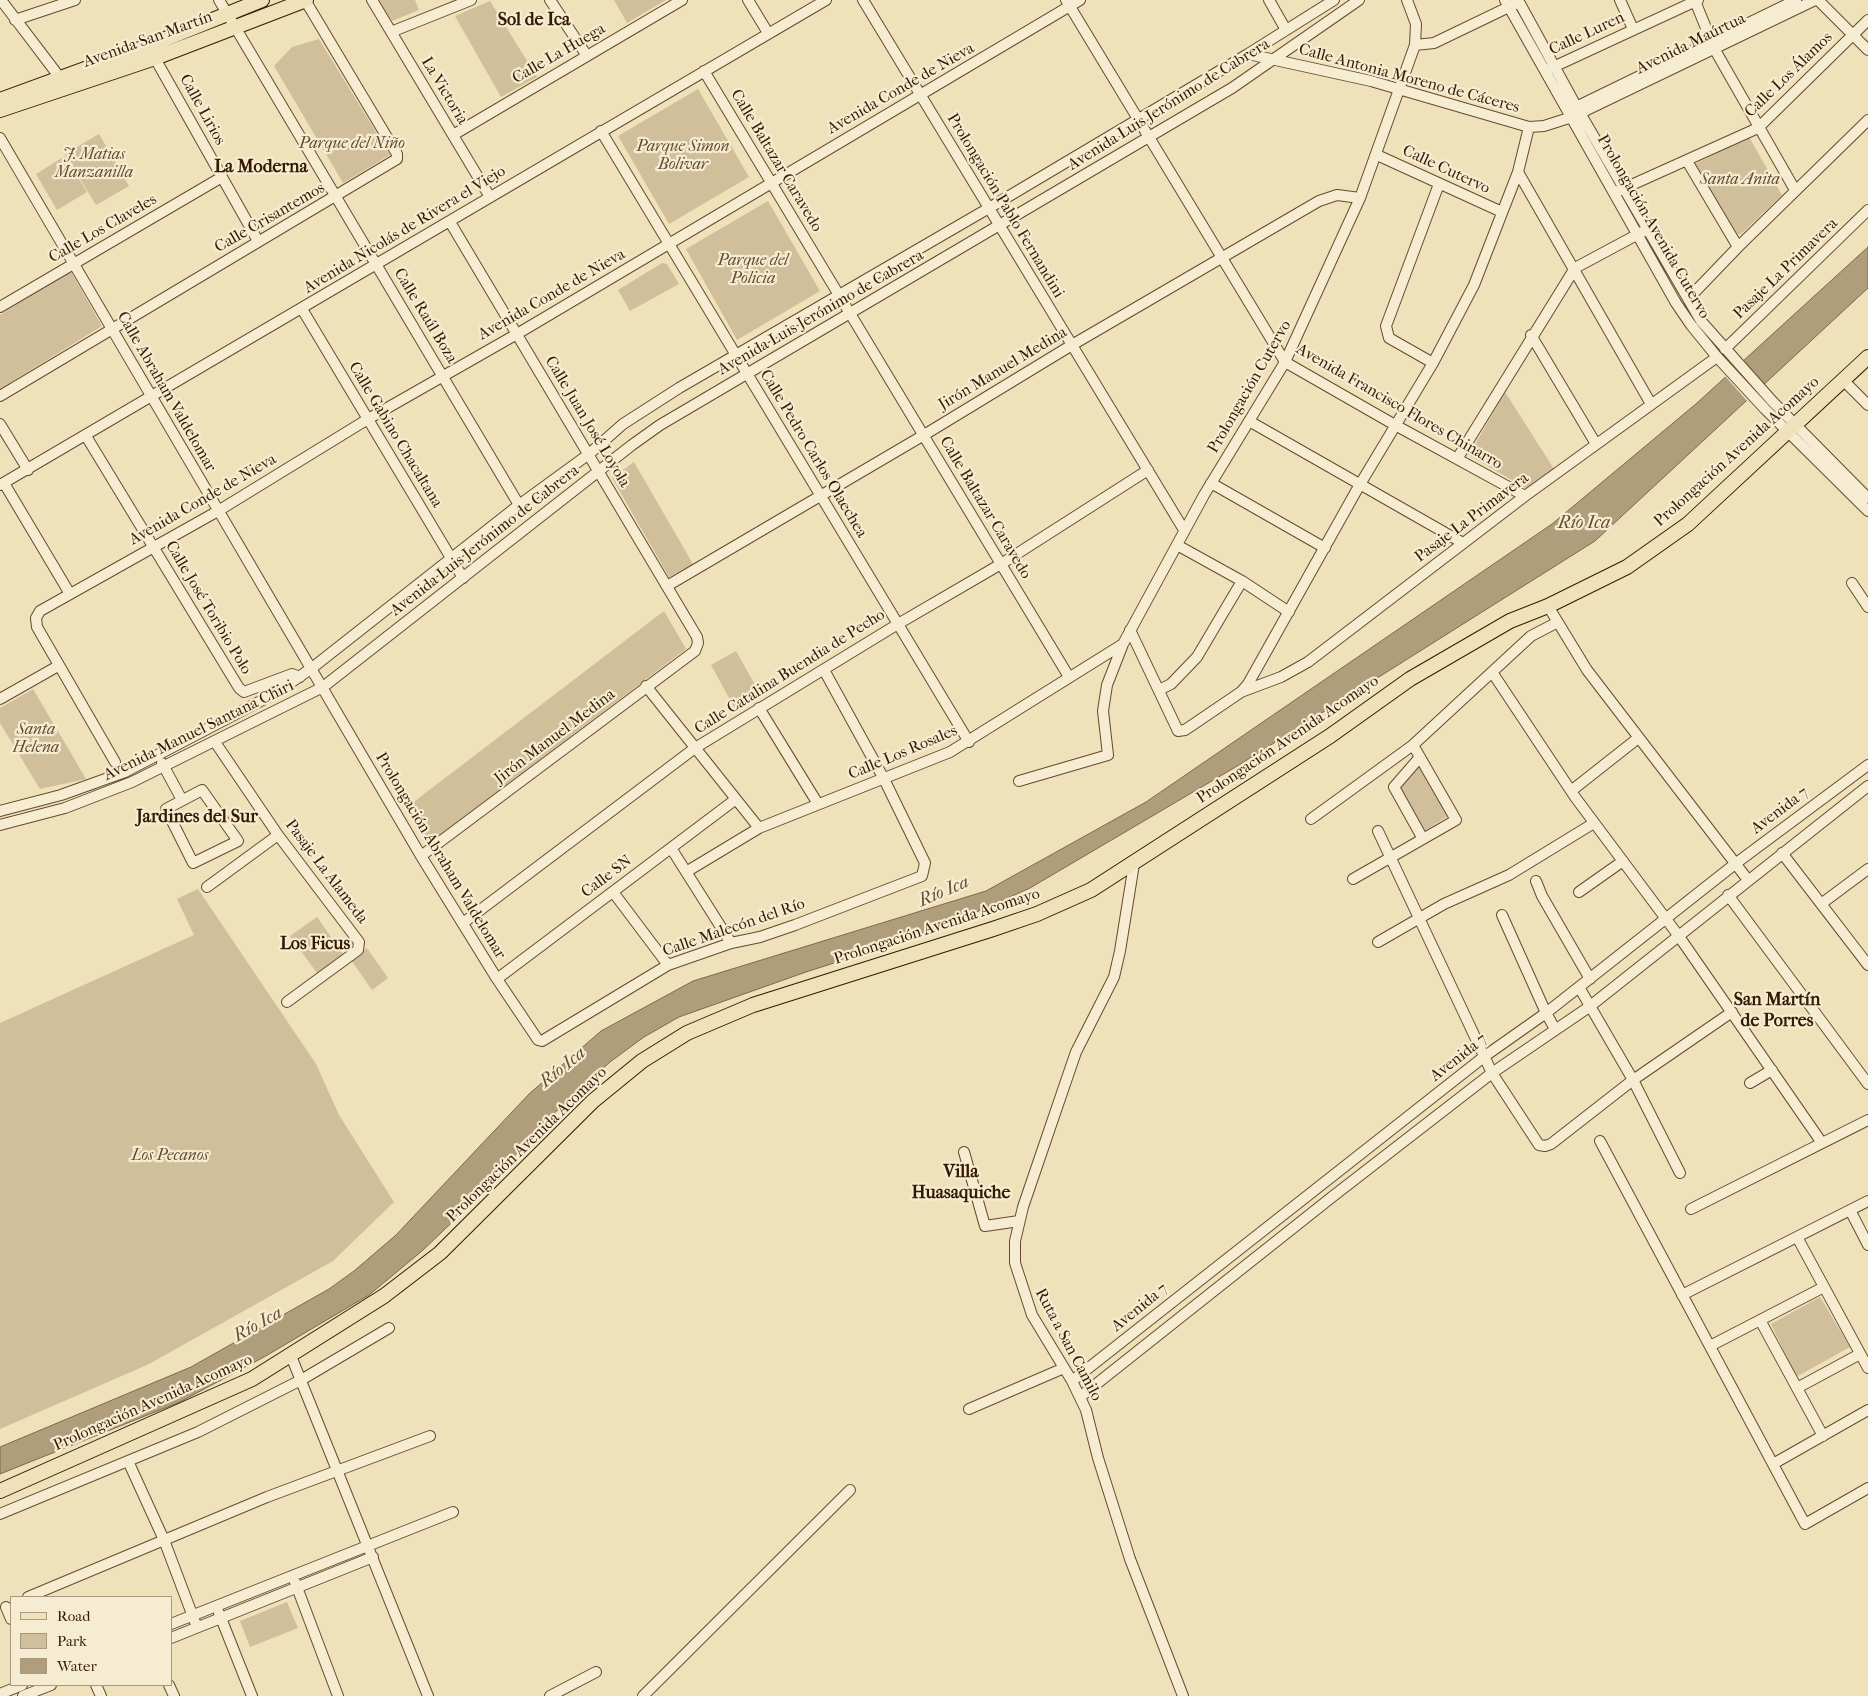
<!DOCTYPE html>
<meta charset="utf-8">
<style>
body{margin:0}
#map{position:relative;width:1868px;height:1696px;overflow:hidden;background:#efe1b9;font-family:"IM FELL French Canon",serif}
canvas{display:block}
.legend{position:absolute;left:10px;top:1596px;width:162px;height:90px;box-sizing:border-box;background:#f5ecd2;border:1px solid #a9987f;margin:0;padding:6px 9px;list-style:none;font-size:15px;color:#361902}
.legend li{display:flex;align-items:center;gap:10px;height:25px}
.legend b{width:25px;border:1px solid #a9987f}
</style>
<div id="map">
<canvas width="1868" height="1696"></canvas>
<ul class="legend">
<li><b style="height:6px;background:#efe1b9"></b>Road</li>
<li><b style="height:14px;background:#d0bf9a"></b>Park</li>
<li><b style="height:14px;background:#b09d7b"></b>Water</li>
</ul>
</div>
<script>
const g = document.querySelector('canvas').getContext('2d');
g.lineJoin = 'round';
function paint(path, color) { g.fillStyle = color; g.fill(path, 'evenodd'); }
const poly = rows => new Path2D(rows.map(r => 'M' + r).join(''));
function strokePath(path, color, width, dash) { g.strokeStyle = color; g.lineWidth = width; g.lineCap = dash ? 'butt' : 'round'; g.setLineDash(dash || []); g.stroke(path); }
function drawText(font, color, halo, rows, align = 'center') {
  g.font = font + ' "IM FELL French Canon",serif'; g.lineWidth = 4.5; g.setLineDash([]); g.textBaseline = 'middle'; g.strokeStyle = halo; g.fillStyle = color; for (const [text, x, y, turn = 0] of rows) {
    g.save(); g.translate(x, y); g.rotate((+turn || 0) * Math.PI / 180); g.textAlign = isNaN(turn) ? turn : align; if (halo) g.strokeText(text, 0, 0); g.fillText(text, 0, 0); g.restore();
  }
}
paint(poly([
 [378,0,415,0,419,10,392,21],
 [614,0,666,0,627,23],
 [490,1,537,77,501,97,455,16],
 [319,39,390,155,343,183,274,66,292,47],
 [698,89,749,177,669,224,618,136],
 [99,134,129,186,96,205,65,154],
 [1749,137,1782,195,1741,234,1737,234,1695,164],
 [65,156,87,192,57,210,36,174],
 [768,201,820,291,737,340,686,249],
 [662,263,667,264,679,284,630,311,618,290],
 [70,270,102,326,0,389,0,315],
 [1505,392,1554,469,1527,489,1469,455],
 [634,462,693,564,669,577,612,478],
 [664,611,686,649,428,844,407,807],
 [736,651,759,692,734,707,711,665],
 [33,689,72,755,86,779,40,789,0,723,0,708],
 [1420,765,1448,816,1424,831,1400,787],
 [198,889,316,1064,339,1115,394,1202,333,1261,149,1364,0,1429,0,1023,194,935,177,899],
 [317,917,343,954,317,973,290,936],
 [367,948,388,978,372,990,351,960],
 [1820,1297,1850,1347,1796,1377,1771,1324],
 [287,1602,298,1628,250,1647,240,1621]
]), '#d0bf9a');
const water = poly([
 [1868,247,1868,288,1595,541,1239,765,1030,888,934,931,806,972,679,1017,644,1037,610,1062,549,1118,466,1209,422,1251,369,1295,264,1357,180,1402,0,1474,0,1447,191,1367,329,1289,354,1271,396,1235,529,1094,601,1031,693,981,986,891,1146,802,1552,524,1697,403,1868,247]
]);
paint(water, '#b09d7b');
strokePath(water, '#7f684b', 1);
paint(poly([
 [1742,359,1766,386,1748,402,1724,375]
]), '#efe1b9');
const minor = poly([
 [1,0,64,83],
 [219,0,519,505],
 [372,0,490,197],
 [550,0,587,56],
 [748,0,768,33],
 [863,0,1184,530],
 [1066,0,1285,362,1395,425,1525,496],
 [1269,0,1286,30],
 [1505,0,1676,303,1691,325,1717,357,1765,409,1868,511],
 [1518,0,1576,106,1701,321,1773,402,1868,498],
 [1620,0,1633,29],
 [1818,0,1868,50],
 [1695,1,1715,50,1795,190],
 [15,20,75,0],
 [391,32,471,0],
 [1415,45,1434,43,1515,4],
 [152,53,258,241],
 [1248,54,1371,81,1529,127,1544,126,1572,117,1815,0],
 [1549,69,1698,0],
 [704,71,1069,677],
 [1572,109,1796,0],
 [601,131,969,742],
 [453,135,682,0],
 [0,138,421,856,497,979,538,1040,542,1041,668,965,731,943,760,937,795,925,922,876,925,863,884,779,824,670],
 [1377,155,1502,212],
 [1687,161,1738,247],
 [1518,172,1651,404],
 [1618,191,1758,128,1868,20],
 [1688,299,1738,247,1868,120],
 [0,307,222,177],
 [302,309,463,578],
 [1531,335,1596,444],
 [1725,349,1868,210],
 [1433,363,1389,338,1386,326,1439,184],
 [1843,380,1868,405],
 [0,396,397,159,397,154,305,0],
 [1249,421,1463,543],
 [0,424,28,470],
 [86,436,239,688,244,692,292,674,300,677],
 [1457,459,1575,268,1644,231],
 [4,483,70,594],
 [1211,483,1325,548],
 [0,485,826,0],
 [1177,545,1242,581,1289,612],
 [1852,583,1868,607],
 [667,586,924,435,1072,345,1319,201,1337,195,1360,198],
 [1548,606,1587,670,1748,880],
 [1130,630,1178,731,1185,730,1241,692,1248,684,1359,486,1433,363,1474,285,1518,172,1529,127],
 [1492,672,1575,797,1678,935,1822,1143],
 [646,686,759,828],
 [1159,690,1171,684,1197,657,1242,581],
 [1241,692,1281,677,1308,662,1525,496,1717,357],
 [0,699,58,666],
 [759,708,818,804],
 [215,742,278,835,359,942,358,950,287,1002],
 [1420,757,1394,787,1423,839],
 [115,762,37,627,36,618,40,611,218,511,368,419,517,334,1080,0],
 [162,763,182,800],
 [1019,781,1108,755,1103,711,1107,685,1123,644,1204,495,1285,362,1360,198,1415,45,1416,24,1407,0],
 [202,790,238,841,193,863,166,809,202,790],
 [1571,791,1637,739],
 [0,811,61,795,125,772,274,694,312,668,519,505,589,454,623,424,679,388,989,208,1248,54,1334,0],
 [1311,819,1413,745,1531,636,1556,623],
 [0,825,65,808,132,782,323,687,632,445,660,425,1232,88,1359,0],
 [1378,831,1492,1073,1539,1145,1545,1146,1551,1144,1633,1080,1680,1173],
 [671,848,731,943],
 [1782,853,1868,965],
 [421,856,695,651,698,643,697,637,450,222],
 [1134,864,1120,951,1114,977,1076,1052,1065,1084,1023,1207,1015,1241,1015,1263,1032,1315,1072,1381,1086,1410,1098,1458,1130,1559,1183,1696],
 [686,872,759,828,950,752,1123,644],
 [1353,879,1456,820,1413,745],
 [1536,881,1542,896,1590,979],
 [207,887,278,835],
 [613,892,668,965],
 [1579,892,1623,861],
 [1728,895,1868,1084],
 [1821,904,1868,869],
 [1502,915,1546,1013,1555,1029],
 [463,923,695,748,898,624,1001,564,1148,470],
 [1378,942,1444,904,1509,875,1594,823],
 [497,979,736,799],
 [1579,987,1633,1080,1732,1012],
 [1750,1083,1772,1070],
 [1600,1141,1805,1524,1868,1488],
 [964,1152,985,1226,1019,1221],
 [1691,1209,1868,1120],
 [1850,1210,1868,1245],
 [1797,1237,1868,1368],
 [1682,1295,1868,1201],
 [1760,1320,1823,1436],
 [1710,1346,1824,1287],
 [291,1356,428,1696],
 [1072,1381,1485,1056,1546,1013,1735,864,1868,765],
 [1797,1388,1860,1354],
 [1080,1397,1332,1197,1492,1073,1589,1007,1868,786],
 [969,1409,1064,1368],
 [128,1461,164,1540,195,1622],
 [1773,1464,1868,1410],
 [0,1514,198,1432,301,1380,389,1328],
 [295,1582,338,1696],
 [28,1597,267,1497,430,1436],
 [6,1607,11,1619],
 [219,1613,252,1696],
 [171,1624,453,1512],
 [171,1638,373,1557],
 [96,1685,101,1696],
 [169,1685,174,1696],
 [0,1694,22,1685],
 [23,1696,51,1685],
 [550,1696,596,1672],
 [643,1696,850,1490]
]);
const major = poly([
 [0,100,148,46,262,0],
 [0,110,155,58,306,0],
 [0,1491,252,1379,384,1296,440,1253,593,1101,642,1061,687,1033,753,1005,993,929,1037,914,1091,890,1330,736,1410,679,1510,621,1548,606,1627,567,1688,524,1868,357]
]);
strokePath(minor, '#644b30', 12);
strokePath(major, '#361902', 16);
strokePath(minor, '#f5ecd2', 10);
strokePath(major, '#efe1b9', 14);
drawText('16px', '#361902', '#f5ecd2', [
 ["Calle Luren",1587,34,-25],
 ["Avenida San Martín",148,40,-20],
 ["Avenida Maúrtua",1691,44,-26],
 ["Calle La Huega",559,54,-30],
 ["Calle Los Álamos",1789,75,-44],
 ["Calle Antonia Moreno de Cáceres",1409,79,15],
 ["Avenida Conde de Nieva",901,89,-30],
 ["La Victoria",444,91,59],
 ["Avenida Luis Jerónimo de Cabrera",1169,105,-32],
 ["Calle Lirios",202,110,61],
 ["Calle Baltazar Caravedo",776,161,59],
 ["Calle Cutervo",1446,170,25],
 ["Prolongación Pablo Fernandini",1005,206,59],
 ["Calle Crisantemos",270,218,-30],
 ["Prolongación Avenida Cutervo",1653,227,60],
 ["Calle Los Claveles",103,229,-30],
 ["Avenida Nicolás de Rivera el Viejo",405,230,-31],
 ["Pasaje La Primavera",1786,269,-44],
 ["Avenida Conde de Nieva",552,295,-30],
 ["Avenida Luis Jerónimo de Cabrera",821,313,-30],
 ["Calle Raúl Boza",425,316,59],
 ["Jirón Manuel Medina",1003,369,-31],
 ["Prolongación Cutervo",1250,387,-60],
 ["Calle Abraham Valdelomar",166,392,60],
 ["Avenida Francisco Flores Chinarro",1399,407,30],
 ["Calle Juan José Loyola",587,422,59],
 ["Calle Gabino Chacaltana",395,435,59],
 ["Prolongación Avenida Acomayo",1737,452,-42],
 ["Calle Pedro Carlos Olaechea",813,454,59],
 ["Avenida Conde de Nieva",203,500,-30],
 ["Calle Baltazar Caravedo",985,508,59],
 ["Pasaje La Primavera",1472,518,-37],
 ["Avenida Luis Jerónimo de Cabrera",485,541,-38],
 ["Calle José Toribio Polo",208,608,59],
 ["Calle Catalina Buendia de Pecho",790,672,-32],
 ["Avenida Manuel Santana Chiri",199,731,-26],
 ["Jirón Manuel Medina",555,737,-37],
 ["Prolongación Avenida Acomayo",1288,740,-34],
 ["Calle Los Rosales",903,753,-23],
 ["Avenida 7",1780,811,-37],
 ["Prolongación Abraham Valdelomar",440,856,59],
 ["Pasaje La Alameda",326,872,53],
 ["Calle SN",607,877,-37],
 ["Prolongación Avenida Acomayo",937,927,-18],
 ["Calle Malecón del Río",734,928,-19],
 ["Avenida 7",1459,1058,-38],
 ["Prolongación Avenida Acomayo",527,1145,-44],
 ["Avenida 7",1140,1308,-39],
 ["Ruta a San Camilo",1068,1345,62],
 ["Prolongación Avenida Acomayo",153,1403,-24]
]);
drawText('italic 16px', '#644b30', '#f5ecd2', [
 ["Parque del Niño",352,144],
 ["Parque Simon",683,147],
 ["Bolivar",683,165],
 ["J. Matias",94,155],
 ["Manzanilla",94,173],
 ["Santa Anita",1740,180],
 ["Parque del",753,261],
 ["Policia",753,279],
 ["Santa",36,730],
 ["Helena",36,748],
 ["Los Pecanos",170,1156]
]);
drawText('bold 18px', '#361902', '#f5ecd2', [
 ["Sol de Ica",534,21],
 ["La Moderna",261,168],
 ["Jardines del Sur",197,818],
 ["Los Ficus",315,945],
 ["San Martín",1777,1001],
 ["de Porres",1777,1022],
 ["Villa",961,1173],
 ["Huasaquiche",961,1194]
]);
drawText('italic 18px', '#674e32', '#f5ecd2', [
 ["Río Ica",1584,524],
 ["Río Ica",944,892,-23],
 ["Río Ica",563,1068,-39],
 ["Río Ica",258,1325,-29]
]);
</script>
